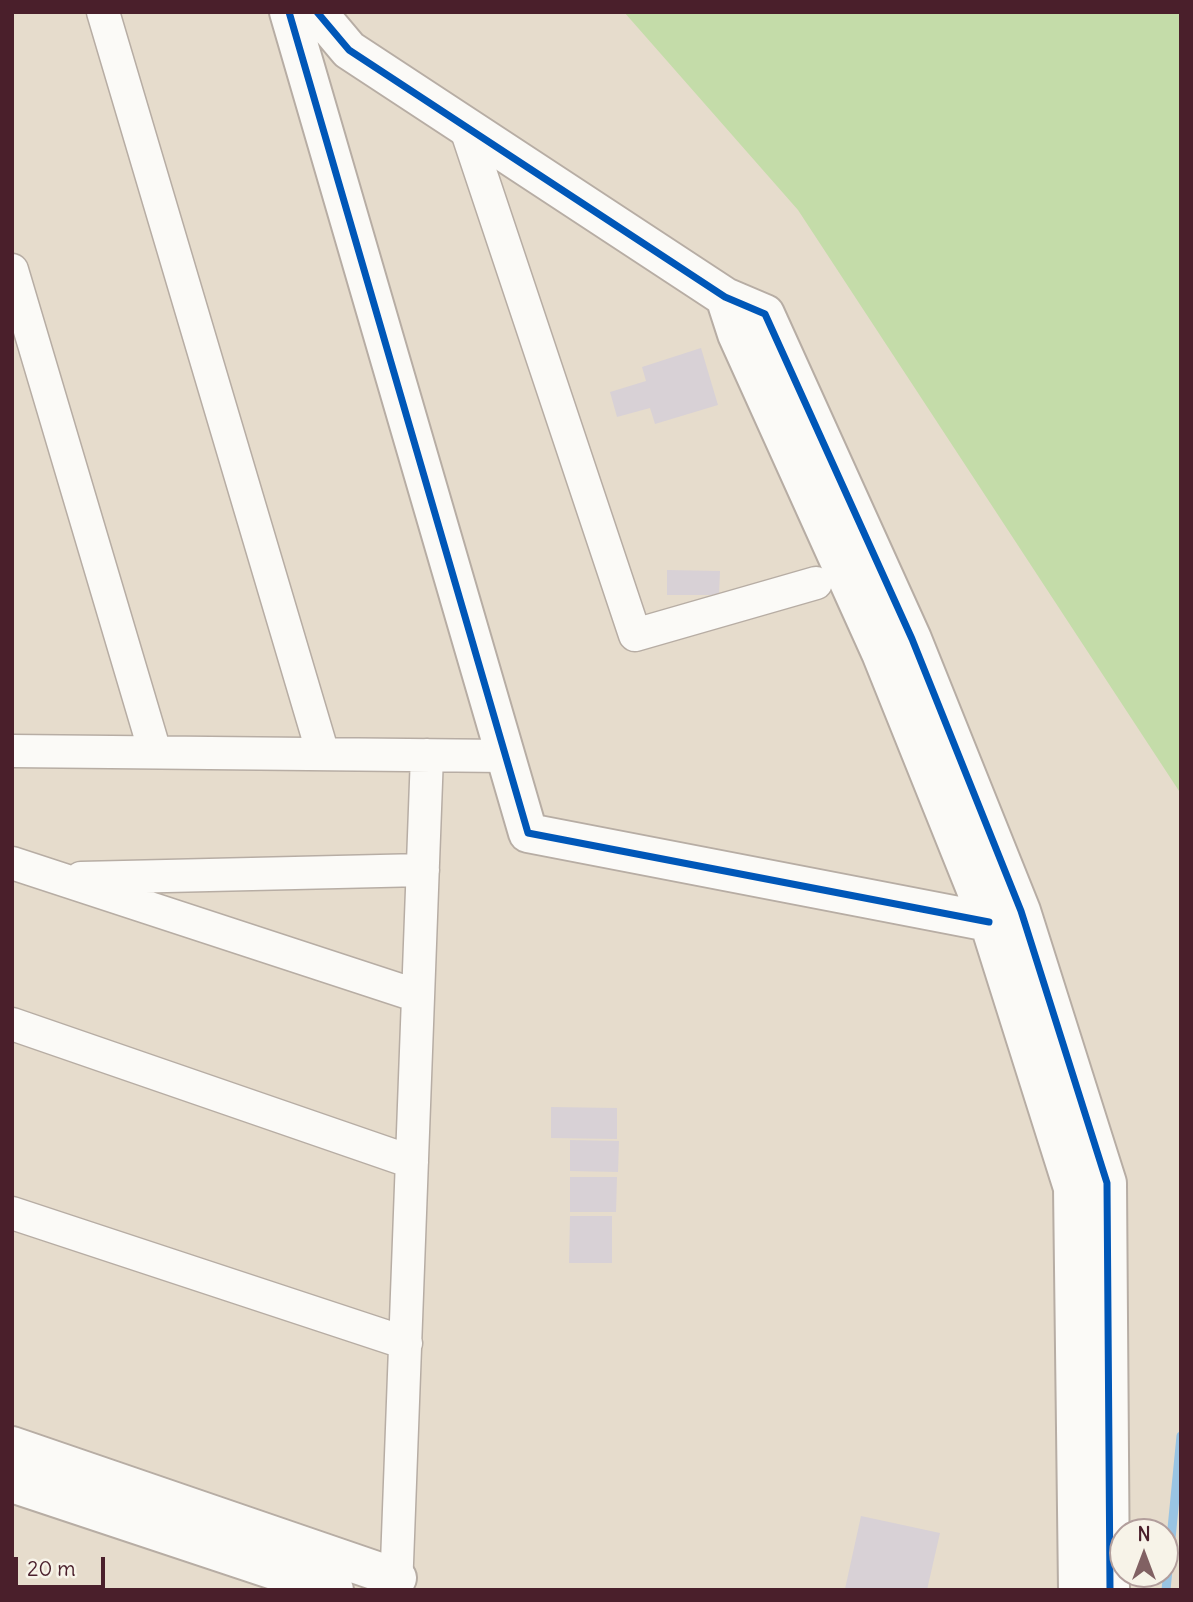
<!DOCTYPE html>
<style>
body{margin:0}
#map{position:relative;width:1193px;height:1602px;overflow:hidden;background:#e6dccc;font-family:Delius,sans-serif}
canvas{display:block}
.frame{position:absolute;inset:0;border:14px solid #4a1f2b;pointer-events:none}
.north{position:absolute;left:1109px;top:1518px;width:70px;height:70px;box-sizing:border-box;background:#f7f3e8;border:2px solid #b29e9c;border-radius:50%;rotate:0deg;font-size:19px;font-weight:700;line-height:28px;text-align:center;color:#4a1f2b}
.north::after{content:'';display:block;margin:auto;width:24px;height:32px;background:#816163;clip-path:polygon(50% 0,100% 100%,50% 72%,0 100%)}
.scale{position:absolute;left:14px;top:1557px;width:91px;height:32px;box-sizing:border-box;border:4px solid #4a1f2b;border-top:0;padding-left:9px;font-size:21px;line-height:24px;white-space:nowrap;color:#4a1f2b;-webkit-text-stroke:5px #f7f3e8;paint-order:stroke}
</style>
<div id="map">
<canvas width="1193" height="1602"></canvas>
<div class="frame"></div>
<div class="north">N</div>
<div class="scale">20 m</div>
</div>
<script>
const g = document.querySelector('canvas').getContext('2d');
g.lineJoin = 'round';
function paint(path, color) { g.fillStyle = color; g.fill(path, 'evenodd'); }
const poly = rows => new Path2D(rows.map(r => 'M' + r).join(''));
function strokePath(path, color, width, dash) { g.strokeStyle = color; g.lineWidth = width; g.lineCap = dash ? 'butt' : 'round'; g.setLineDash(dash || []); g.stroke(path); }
paint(poly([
 [624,12,1181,12,1181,794,798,210]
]), '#c4dca9');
strokePath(poly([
 [1166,1590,1181,1436]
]), '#99c4e3', 9);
paint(poly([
 [701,348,718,405,655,424,650,408,617,417,610,392,646,381,642,367],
 [667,570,720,571,719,595,667,595],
 [551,1107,617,1108,617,1139,551,1138],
 [570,1140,619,1141,618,1172,570,1171],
 [570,1177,617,1177,616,1212,570,1212],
 [570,1216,612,1216,612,1263,569,1263],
 [861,1516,940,1533,927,1590,845,1589]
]), '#d8d1d6');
const street = poly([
 [103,12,323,754],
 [465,126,635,635,816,583],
 [12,270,155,752],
 [12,751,506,756],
 [12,863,418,996],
 [81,878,423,870],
 [12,1024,412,1162],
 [12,1213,406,1343],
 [396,1590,427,755]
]);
const secondary = poly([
 [289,12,528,833,989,922],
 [317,12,349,50,725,297,765,314,912,639,1021,911,1107,1183,1110,1590],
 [725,297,737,334,881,653,989,922,1073,1188,1078,1590],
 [12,1446,397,1578],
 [12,1483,334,1590]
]);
strokePath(street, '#b7ada4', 35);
strokePath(secondary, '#b7ada4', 42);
strokePath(street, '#fbfaf7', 32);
strokePath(secondary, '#fbfaf7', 38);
strokePath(poly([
 [289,12,528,833,989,922],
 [317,12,349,50,725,297,765,314,912,639,1021,911,1107,1183,1110,1590]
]), '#0057b8', 7);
</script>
